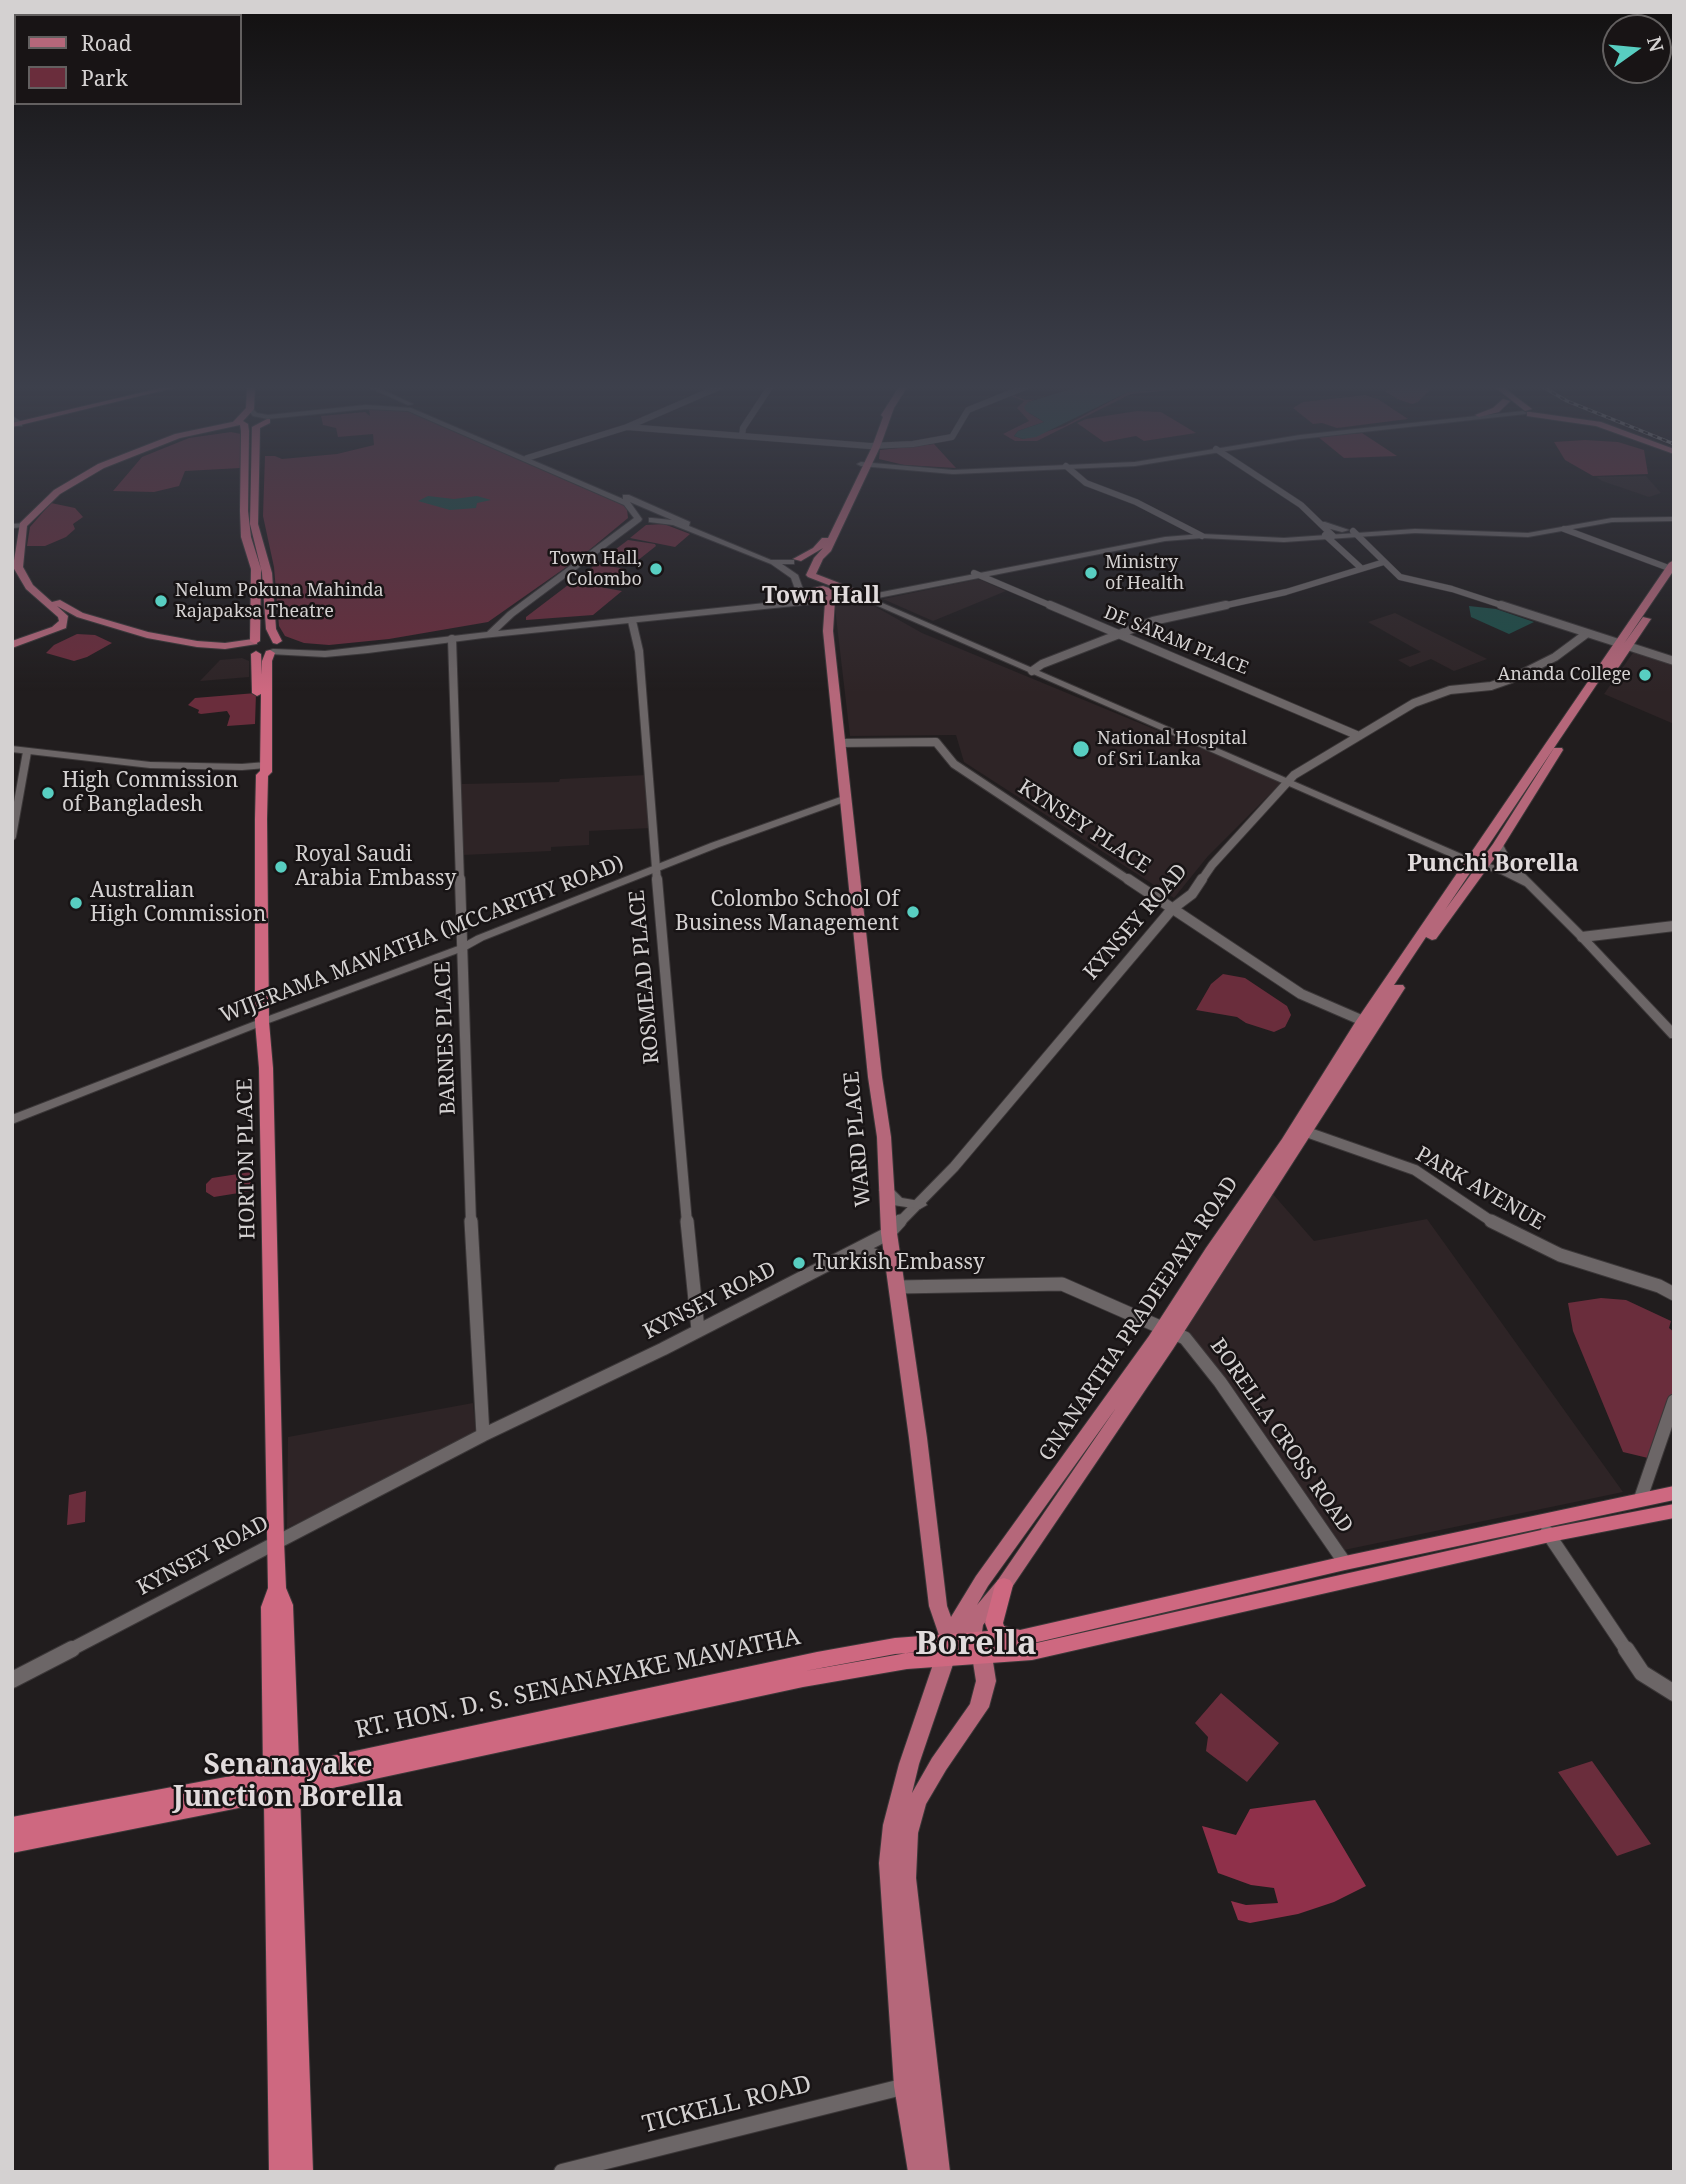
<!DOCTYPE html>
<style>
body{margin:0}
#map{position:relative;width:1686px;height:2184px;overflow:hidden;background:#211d1e;font-family:"Noto Serif",serif}
canvas{display:block}
.frame{position:absolute;inset:0;border:14px solid #d4d1d1;pointer-events:none}
.legend{position:absolute;left:14px;top:14px;width:228px;height:91px;box-sizing:border-box;background:#181415;border:2px solid #636060;margin:0;padding:9px 12px;list-style:none;font-size:21px;color:#d4d1d1}
.legend li{display:flex;align-items:center;gap:14px;height:35px}
.legend b{width:35px;border:2px solid #636060}
.north{position:absolute;left:1602px;top:14px;width:70px;height:70px;box-sizing:border-box;background:#181415;border:2px solid #636060;border-radius:50%;rotate:75deg;font-size:19px;font-weight:700;line-height:28px;text-align:center;color:#d4d1d1}
.north::after{content:'';display:block;margin:auto;width:24px;height:32px;background:#58cec1;clip-path:polygon(50% 0,100% 100%,50% 72%,0 100%)}
</style>
<div id="map">
<canvas width="1686" height="2184"></canvas>
<div class="frame"></div>
<ul class="legend">
<li><b style="height:9px;background:#b5677a"></b>Road</li>
<li><b style="height:19px;background:#6a2d3c"></b>Park</li>
</ul>
<div class="north">N</div>
</div>
<script>
const g = document.querySelector('canvas').getContext('2d');
g.lineJoin = 'round';
function paint(path, color) { g.fillStyle = color; g.fill(path, 'evenodd'); }
const poly = rows => new Path2D(rows.map(r => 'M' + r).join(''));
function strokePath(path, color, width, dash) { g.strokeStyle = color; g.lineWidth = width; g.lineCap = dash ? 'butt' : 'round'; g.setLineDash(dash || []); g.stroke(path); }
function drawText(font, color, halo, rows, align = 'center') {
  g.font = font + ' "Noto Serif",serif'; g.lineWidth = 5; g.setLineDash([]); g.textBaseline = 'middle'; g.strokeStyle = halo; g.fillStyle = color; for (const [text, x, y, turn = 0] of rows) {
    g.save(); g.translate(x, y); g.rotate((+turn || 0) * Math.PI / 180); g.textAlign = isNaN(turn) ? turn : align; if (halo) g.strokeText(text, 0, 0); g.fillText(text, 0, 0); g.restore();
  }
}
paint(poly([
 [1646,476,1661,493,1649,497,1602,481,1596,477],
 [979,579,1006,591,933,621,883,599],
 [856,601,867,602,922,633,1282,782,1208,856,1174,898,964,762,956,735,850,736,835,608,838,603],
 [1395,613,1487,659,1454,671,1431,659,1410,667,1398,660,1421,652,1368,622],
 [1635,650,1674,662,1674,724,1604,694],
 [242,658,249,661,249,677,200,681,220,660],
 [647,775,651,828,589,831,589,845,551,847,551,851,463,855,461,784,559,782,560,779],
 [1272,1193,1314,1241,1427,1219,1623,1492,1344,1550,1183,1330],
 [473,1403,476,1434,374,1487,287,1528,288,1437]
]), '#2e2426');
paint(poly([
 [1201,387,1131,394,1037,441,1015,441,1003,434,1029,421,1017,408,1024,401,1008,395,1010,394,1026,400,1036,399,1028,402,1029,413,1044,422,1018,431,1014,436,1023,439,1064,426,1128,392],
 [1397,387,1433,387,1418,402,1412,404,1397,399,1385,391],
 [1365,395,1378,399,1408,419,1337,428,1322,423,1313,424,1293,408,1303,402],
 [387,408,408,411,622,503,627,509,628,518,582,556,488,622,389,639,329,645,304,643,285,636,279,626,274,567,263,516,265,456,275,456,282,459,337,454,374,445,373,434,338,437,336,428,323,425,321,416,365,412,370,416,369,410],
 [1137,411,1161,412,1196,433,1144,441,1136,436,1104,442,1077,423,1086,419],
 [231,432,241,434,242,439,241,468,185,471,179,486,154,492,113,491,142,457,189,438],
 [1362,433,1397,456,1344,458,1317,436],
 [1585,440,1618,442,1644,450,1648,474,1593,476,1565,460,1554,442],
 [934,444,956,468,904,465,879,459,880,450],
 [51,503,75,508,83,517,73,524,75,529,66,537,45,546,27,546,30,527],
 [646,525,664,524,690,534,675,547,630,538],
 [628,540,655,544,656,546,637,561,608,555],
 [596,564,626,569,606,585,576,580],
 [572,582,622,591,593,615,526,620,526,617],
 [77,634,95,635,112,643,87,657,74,661,46,653,54,645],
 [256,693,255,724,227,726,230,716,227,711,201,714,198,713,199,710,188,705,195,698],
 [1223,974,1245,978,1287,1006,1291,1015,1285,1027,1274,1032,1246,1023,1237,1017,1196,1010,1211,984],
 [251,1172,251,1191,214,1197,206,1192,206,1184,212,1178],
 [1601,1298,1626,1300,1671,1321,1669,1328,1674,1332,1674,1390,1648,1458,1623,1452,1573,1331,1568,1303],
 [86,1491,85,1522,67,1525,69,1495],
 [1221,1693,1279,1743,1247,1782,1206,1751,1208,1737,1195,1723],
 [1592,1761,1651,1844,1617,1856,1558,1772]
]), '#6a2d3c');
paint(poly([
 [1315,1800,1366,1886,1334,1902,1298,1914,1250,1923,1238,1920,1231,1901,1246,1905,1278,1903,1274,1888,1251,1885,1218,1873,1202,1826,1236,1835,1250,1809]
]), '#8f304a');
paint(poly([
 [1078,387,1189,387,1128,392,1036,437,1023,439,1014,436,1018,431,1044,422,1026,411,1024,407,1028,402],
 [428,496,454,499,477,496,491,500,477,503,476,508,450,510,418,501],
 [1469,606,1496,609,1534,622,1509,634,1471,617]
]), '#1f4e48');
const tertiaryFar4 = poly([
 [627,427,870,446,913,444,952,437,968,410,1025,387],
 [742,436,743,428,770,387],
 [1216,449,1301,505,1333,536],
 [527,458,627,427,719,387],
 [1066,466,1086,483,1136,502,1202,536],
 [1564,529,1674,570],
 [1353,531,1400,577,1452,589,1507,607],
 [1325,535,1361,568],
 [974,573,1054,607],
 [1218,607,1286,592,1384,562]
]);
const tertiaryFar3 = poly([
 [1050,605,1359,736],
 [1501,605,1674,661],
 [632,621,639,651,657,881],
 [452,639,460,881],
 [1032,671,1042,664,1153,621,1226,605],
 [840,743,936,742,954,764,1130,881],
 [12,836,27,752],
 [1201,881,1212,865,1294,775,1414,703,1450,690,1491,686,1511,679,1555,657,1586,634]
]);
const tertiaryFar2 = poly([
 [460,879,471,1223],
 [657,879,687,1223],
 [1128,879,1301,994,1368,1023],
 [1582,937,1674,926],
 [1298,1129,1415,1170,1494,1223],
 [899,1223,954,1167,1172,909,1192,894,1202,879]
]);
const tertiaryFar1 = poly([
 [471,1221,483,1435],
 [687,1221,698,1330],
 [1491,1221,1560,1255,1659,1286,1674,1294],
 [898,1287,1062,1284,1185,1338,1220,1382,1345,1563],
 [1640,1500,1674,1401],
 [1547,1532,1627,1651],
 [68,1651,483,1435,663,1349,889,1233,900,1221]
]);
const tertiary = poly([
 [1626,1649,1642,1673,1674,1693],
 [12,1680,72,1649],
 [562,2172,906,2086]
]);
const secondary = poly([
 [368,387,376,387,413,404,408,405,368,387],
 [366,405,411,408,623,499,623,495,629,495,690,522,689,526,771,560,794,560,794,564,782,564,798,575,803,589,797,597,791,597,790,595,795,589,791,578,771,564,673,525,649,522,649,518,652,518,672,520,630,502,642,519,641,521,514,616,498,631,813,598,817,601,813,604,483,638,368,653,325,657,270,654,270,650,273,649,325,651,487,632,508,612,634,518,624,505,408,411,366,409,268,419,253,416,247,409,252,408,257,413,268,415,366,405],
 [1523,411,1527,413,1525,414,1300,439,1135,466,953,474,861,466,857,464,861,462,953,470,1135,462,1300,435,1523,411],
 [12,416,22,422,22,426,16,426,12,422,12,416],
 [1674,517,1674,521,1612,522,1528,537,1415,533,1284,542,1202,538,1165,541,873,599,1473,859,1509,870,1501,861,1493,845,1498,842,1502,843,1511,860,1586,935,1674,1028,1674,1038,1670,1038,1578,939,1525,886,1501,874,1465,863,862,599,830,602,826,599,830,596,877,593,1165,537,1202,534,1284,538,1415,529,1528,533,1612,518,1674,517],
 [1319,522,1325,522,1349,530,1342,532,1319,526,1319,522],
 [26,523,26,527,12,528,12,524,26,523],
 [12,746,150,762,242,764,266,762,271,765,266,768,242,770,150,768,12,752,12,746],
 [846,795,850,796,850,800,719,847,484,940,466,950,266,1024,12,1124,12,1115,258,1020,458,946,476,936,711,843,846,795],
 [886,1186,891,1187,902,1198,925,1202,927,1205,920,1209,893,1205,879,1190,886,1186],
 [868,1246,884,1252,900,1266,902,1269,900,1272,890,1272,874,1258,867,1256,855,1257,850,1255,848,1252,850,1249,868,1246]
]);
const primary = poly([
 [899,387,907,387,894,408,880,447,831,551,823,559,816,574,860,591,860,595,857,596,808,577,806,575,814,558,823,548,801,561,793,559,813,548,822,538,828,538,872,447,883,417,881,415,899,387],
 [1495,387,1503,387,1532,409,1525,411,1495,387],
 [1503,399,1510,401,1499,412,1479,417,1475,415,1493,408,1503,399],
 [1530,412,1601,422,1674,449,1674,454,1596,426,1527,416,1527,412,1530,412],
 [237,421,241,423,240,425,180,438,104,468,60,494,27,526,23,567,33,585,52,602,60,600,83,613,148,632,197,641,225,643,253,639,257,640,257,644,225,649,197,647,147,638,77,617,57,606,68,616,66,628,12,648,12,641,52,627,59,621,58,617,26,589,13,567,20,523,54,490,98,464,175,434,237,421],
 [1674,560,1674,570,1623,645,1643,617,1651,619,1610,680,1601,678,1445,910,1493,844,1554,748,1562,748,1563,750,1502,848,1436,939,1432,940,1426,937,1394,985,1403,985,1405,988,1173,1349,1010,1590,983,1625,981,1639,993,1662,996,1681,989,1707,946,1770,926,1804,918,1833,916,1878,950,2172,908,2172,894,2086,879,1863,883,1825,899,1764,941,1641,929,1606,909,1438,881,1233,877,1137,868,1077,823,631,825,602,818,604,800,597,807,589,823,586,835,590,838,598,835,600,833,631,882,1077,891,1137,897,1233,927,1438,947,1606,951,1617,976,1576,1149,1336,1206,1248,1282,1139,1356,1021,1669,563,1674,560],
 [822,592,828,596,818,598,811,596,822,592],
 [1116,1408,998,1580,977,1605,988,1586,1116,1408],
 [964,1632,963,1639,973,1662,976,1681,970,1704,932,1758,912,1793,919,1764,964,1632]
]);
const trunk = poly([
 [165,387,177,387,12,427,12,423,165,387],
 [247,387,255,387,254,409,243,421,248,424,249,431,248,511,251,537,261,569,260,641,255,644,250,641,251,569,241,537,240,511,241,431,240,425,233,422,246,408,247,387],
 [267,419,270,419,270,423,260,428,258,524,272,573,276,629,282,641,277,644,273,643,266,629,262,573,250,524,252,427,267,419],
 [270,650,275,653,272,661,272,772,268,776,267,819,269,1022,273,1068,284,1541,286,1588,293,1605,299,1763,817,1652,895,1638,988,1631,985,1623,995,1585,998,1580,1004,1578,1010,1580,1013,1585,1003,1623,1004,1626,1020,1630,1345,1556,1674,1486,1674,1500,1345,1570,1025,1645,1032,1644,1550,1528,1674,1504,1674,1518,1550,1542,1032,1660,907,1669,803,1687,300,1795,313,2172,269,2172,264,1803,12,1853,12,1817,263,1770,261,1607,268,1588,259,1068,255,1022,255,819,256,775,260,771,261,694,257,696,252,693,251,654,256,651,261,654,262,675,262,661,266,651,270,650],
 [1004,1646,907,1653,805,1671,895,1654,1004,1646]
]);
strokePath(tertiaryFar4, '#3b3738', 7);
strokePath(tertiaryFar3, '#3b3738', 10);
strokePath(tertiaryFar2, '#3b3738', 12);
strokePath(tertiaryFar1, '#3b3738', 15);
strokePath(tertiary, '#3b3738', 18);
strokePath(secondary, '#3b3738', 2);
strokePath(primary, '#3b3738', 2);
strokePath(trunk, '#3b3738', 2);
strokePath(tertiaryFar4, '#6c6667', 6);
strokePath(tertiaryFar3, '#6c6667', 8);
strokePath(tertiaryFar2, '#6c6667', 10);
strokePath(tertiaryFar1, '#6c6667', 13);
strokePath(tertiary, '#6c6667', 16);
paint(secondary, '#6c6667');
paint(primary, '#b5677a');
paint(trunk, '#ce6880');
const rail = poly([
 [1543,387,1567,401,1674,444]
]);
strokePath(rail, '#979494', 3.5);
strokePath(rail, '#181415', 2, [5]);
const sky = g.createLinearGradient(0, 0, 0, 692);
sky.addColorStop(0, '#121010');
sky.addColorStop(0.56, '#3d404c');
sky.addColorStop(1, '#3d404c00');
g.fillStyle = sky;
g.fillRect(0, 0, 1686, 692);
for (const [x, y, r, color] of [
 [656,569,7,"#58cec1"],
 [1091,573,7,"#58cec1"],
 [161,601,7,"#58cec1"],
 [1645,675,7,"#58cec1"],
 [1081,749,9,"#58cec1"],
 [48,793,7,"#58cec1"],
 [281,867,7,"#58cec1"],
 [76,903,7,"#58cec1"],
 [913,912,7,"#58cec1"],
 [799,1263,7,"#58cec1"]
]) { const dot = new Path2D(); dot.arc(x, y, r, 0, 2 * Math.PI); g.fillStyle = color; g.fill(dot); strokePath(dot, '#181415', 2.5); }
drawText('18px', '#d4d1d1', '#181415', [
 ["Town Hall,",642,559,"right"],
 ["Colombo",642,580,"right"],
 ["Ministry",1105,563],
 ["of Health",1105,584],
 ["Nelum Pokuna Mahinda",175,591],
 ["Rajapaksa Theatre",175,612],
 ["Ananda College",1631,675,"right"],
 ["National Hospital",1097,739],
 ["of Sri Lanka",1097,760]
], 'left');
drawText('18px', '#d4d1d1', '#181415', [
 ["DE SARAM PLACE",1176,641,22]
]);
drawText('21px', '#d4d1d1', '#181415', [
 ["High Commission",62,781],
 ["of Bangladesh",62,805],
 ["Royal Saudi",295,855],
 ["Arabia Embassy",295,879],
 ["Australian",90,891],
 ["High Commission",90,915],
 ["Colombo School Of",899,900,"right"],
 ["Business Management",899,924,"right"],
 ["Turkish Embassy",813,1263]
], 'left');
drawText('21px', '#d4d1d1', '#181415', [
 ["KYNSEY PLACE",1084,827,33],
 ["KYNSEY ROAD",1136,922,-49],
 ["WIJERAMA MAWATHA (MCCARTHY ROAD)",422,940,-21],
 ["ROSMEAD PLACE",645,977,-95],
 ["BARNES PLACE",446,1038,-92],
 ["WARD PLACE",858,1139,-95],
 ["HORTON PLACE",247,1159,-91],
 ["PARK AVENUE",1480,1189,30],
 ["KYNSEY ROAD",710,1301,-27],
 ["GNANARTHA PRADEEPAYA ROAD",1139,1319,-56],
 ["BORELLA CROSS ROAD",1281,1436,55],
 ["KYNSEY ROAD",203,1556,-28]
]);
drawText('bold 23px', '#e1dbdc', '#181415', [
 ["Town Hall",821,596]
]);
drawText('bold 23px', '#e1dbdc', '#181415', [
 ["Punchi Borella",1493,864]
]);
drawText('24px', '#d4d1d1', '#181415', [
 ["RT. HON. D. S. SENANAYAKE MAWATHA",578,1684,-12],
 ["TICKELL ROAD",727,2105,-14]
]);
drawText('bold 28px', '#e1dbdc', '#181415', [
 ["Senanayake",288,1766],
 ["Junction Borella",288,1798]
]);
drawText('bold 33px', '#e1dbdc', '#181415', [
 ["Borella",976,1645]
]);
</script>
